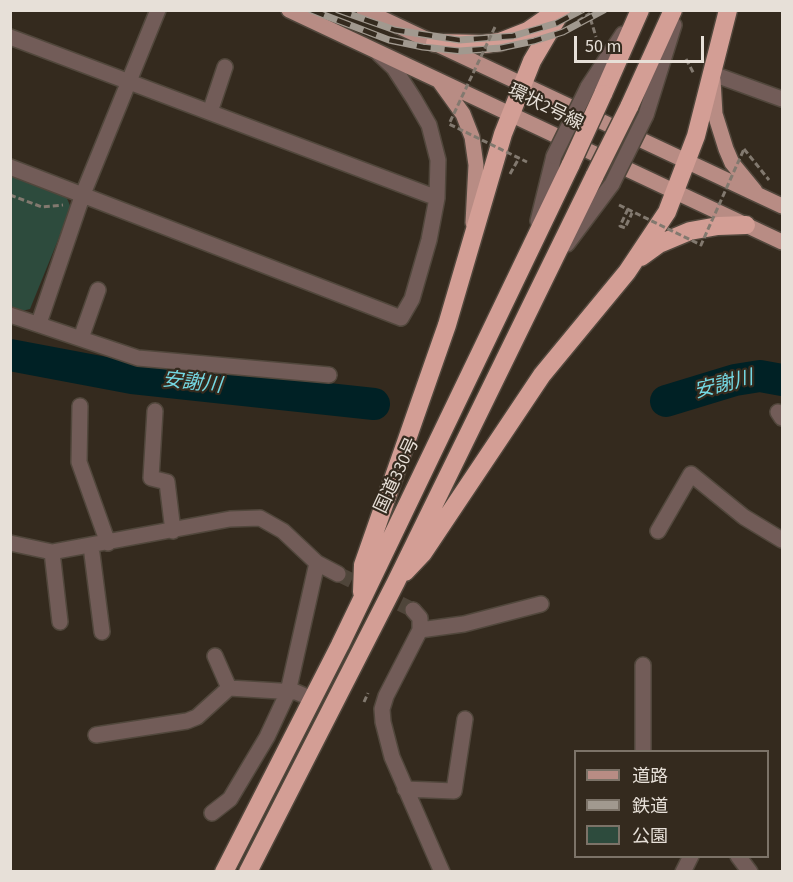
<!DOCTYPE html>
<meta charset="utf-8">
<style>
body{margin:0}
#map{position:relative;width:793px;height:882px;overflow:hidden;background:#342a1e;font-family:"Source Sans 3","Noto Sans JP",sans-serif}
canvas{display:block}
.frame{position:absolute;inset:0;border:12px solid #e7e0d8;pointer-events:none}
.legend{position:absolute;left:574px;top:750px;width:195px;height:108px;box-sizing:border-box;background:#342a1e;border:2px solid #7c7368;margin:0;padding:8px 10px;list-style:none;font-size:18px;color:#e7e0d8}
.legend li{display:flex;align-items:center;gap:12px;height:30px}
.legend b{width:30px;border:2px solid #7c7368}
.scale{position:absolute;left:574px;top:36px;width:130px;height:27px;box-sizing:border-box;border:3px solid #e7e0d8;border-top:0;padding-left:8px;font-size:18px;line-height:21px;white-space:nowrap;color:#e7e0d8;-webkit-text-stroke:4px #342a1e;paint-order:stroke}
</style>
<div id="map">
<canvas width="793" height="882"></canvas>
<div class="frame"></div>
<ul class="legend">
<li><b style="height:8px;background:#b88c84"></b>道路</li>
<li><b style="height:8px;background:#a1998f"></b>鉄道</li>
<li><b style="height:16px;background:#2d4b3d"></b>公園</li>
</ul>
<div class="scale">50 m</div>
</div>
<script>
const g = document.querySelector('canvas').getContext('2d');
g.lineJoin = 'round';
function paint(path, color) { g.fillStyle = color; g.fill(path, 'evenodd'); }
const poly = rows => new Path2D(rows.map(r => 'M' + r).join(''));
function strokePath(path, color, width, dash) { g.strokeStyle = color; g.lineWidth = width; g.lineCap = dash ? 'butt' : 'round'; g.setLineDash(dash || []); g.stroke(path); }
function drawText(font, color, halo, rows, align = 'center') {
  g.font = font + ' "Source Sans 3","Noto Sans JP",sans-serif'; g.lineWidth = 4.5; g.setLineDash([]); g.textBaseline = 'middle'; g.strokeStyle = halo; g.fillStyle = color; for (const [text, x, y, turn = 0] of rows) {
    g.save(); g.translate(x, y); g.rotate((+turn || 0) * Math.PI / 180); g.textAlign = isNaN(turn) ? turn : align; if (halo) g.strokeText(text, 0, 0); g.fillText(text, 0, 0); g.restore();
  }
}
paint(poly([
 [10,175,66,196,71,208,30,309,22,311,11,308]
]), '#2d4b3d');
strokePath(poly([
 [10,355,132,378,374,404],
 [666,401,735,380,760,376,782,380]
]), '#002125', 32);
strokePath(poly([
 [338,574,413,610]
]), '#4f453a', 15, [15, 8]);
const minor = poly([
 [10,37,437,198],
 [713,74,782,99],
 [588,87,623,34],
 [210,112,225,67],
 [646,115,674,25],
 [10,167,401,318,412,299,429,240,437,198,438,160,429,125,414,99,394,68,379,54],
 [538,221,554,156],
 [567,244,612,184],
 [10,315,138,358,329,375],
 [39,323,83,194,158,10],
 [81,338,98,290],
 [80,406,79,462,108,543],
 [155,411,151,478,167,482,173,531],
 [778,412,782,418],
 [658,531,691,474,744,517,782,540],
 [10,543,52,552,230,519,260,518,283,531,317,563,338,574],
 [91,546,102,632],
 [52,552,60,622],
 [413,610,420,618,420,630,386,696,382,709,383,722,392,757,442,872],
 [420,630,464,624,541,604],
 [215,656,229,688,296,692,312,699],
 [96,735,187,721,197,717,229,688],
 [643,752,643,665],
 [405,789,454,791,465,719],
 [212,813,230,799,267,737,288,692,317,563],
 [738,856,750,872],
 [683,872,691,856]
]);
const major = poly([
 [289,10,782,242],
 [364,10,782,206],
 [713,80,715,114,726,149,732,163,755,191],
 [440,82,463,114,472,137,476,165,473,223]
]);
const highway = poly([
 [435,43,484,44,500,42,528,31,554,13],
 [603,94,640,10],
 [629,107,673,10],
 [641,257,659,244,690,231,718,226,746,225],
 [405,572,423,553,542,375,627,272,667,212,696,136,728,10],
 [362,592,363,565,447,325,503,134,532,61,562,10],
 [224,872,340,645,571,164],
 [248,872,396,582,595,175]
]);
strokePath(minor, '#51473c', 18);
strokePath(major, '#51473c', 18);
strokePath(highway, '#51473c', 21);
strokePath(poly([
 [578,21,589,14,596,37],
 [686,59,694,74],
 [744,149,769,180],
 [510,174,519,158],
 [10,195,42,207,63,205],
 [628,209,620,226,625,228,632,213],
 [364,702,368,693]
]), '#82796f', 3, [6, 3]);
strokePath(minor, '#725c58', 15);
strokePath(major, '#b88c84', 15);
strokePath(highway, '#d39e95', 18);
const rail = poly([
 [311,10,389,40,423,47,460,51,500,48,534,41,563,32,604,10],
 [338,10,395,30,459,40,513,36,557,23,582,10]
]);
strokePath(rail, '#a1998f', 7);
strokePath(rail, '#342a1e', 4.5, [14]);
const minorBridge = poly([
 [554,156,588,87],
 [612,184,646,115]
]);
const highwayBridge = poly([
 [571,164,603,94],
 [595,175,629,107]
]);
strokePath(minorBridge, '#51473c', 18, []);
strokePath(highwayBridge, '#51473c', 21, []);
strokePath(poly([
 [495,27,449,124,527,162],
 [619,205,701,245,744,149]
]), '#82796f', 3, [6, 3]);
strokePath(minorBridge, '#725c58', 15);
strokePath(highwayBridge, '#d39e95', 18);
drawText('18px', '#e7e0d8', '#342a1e', [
 ["環状2号線",545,108,26],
 ["国道330号",398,476,-65]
]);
drawText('italic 20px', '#74d8e3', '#342a1e', [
 ["安謝川",192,384,6],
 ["安謝川",724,386,-14]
]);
</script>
